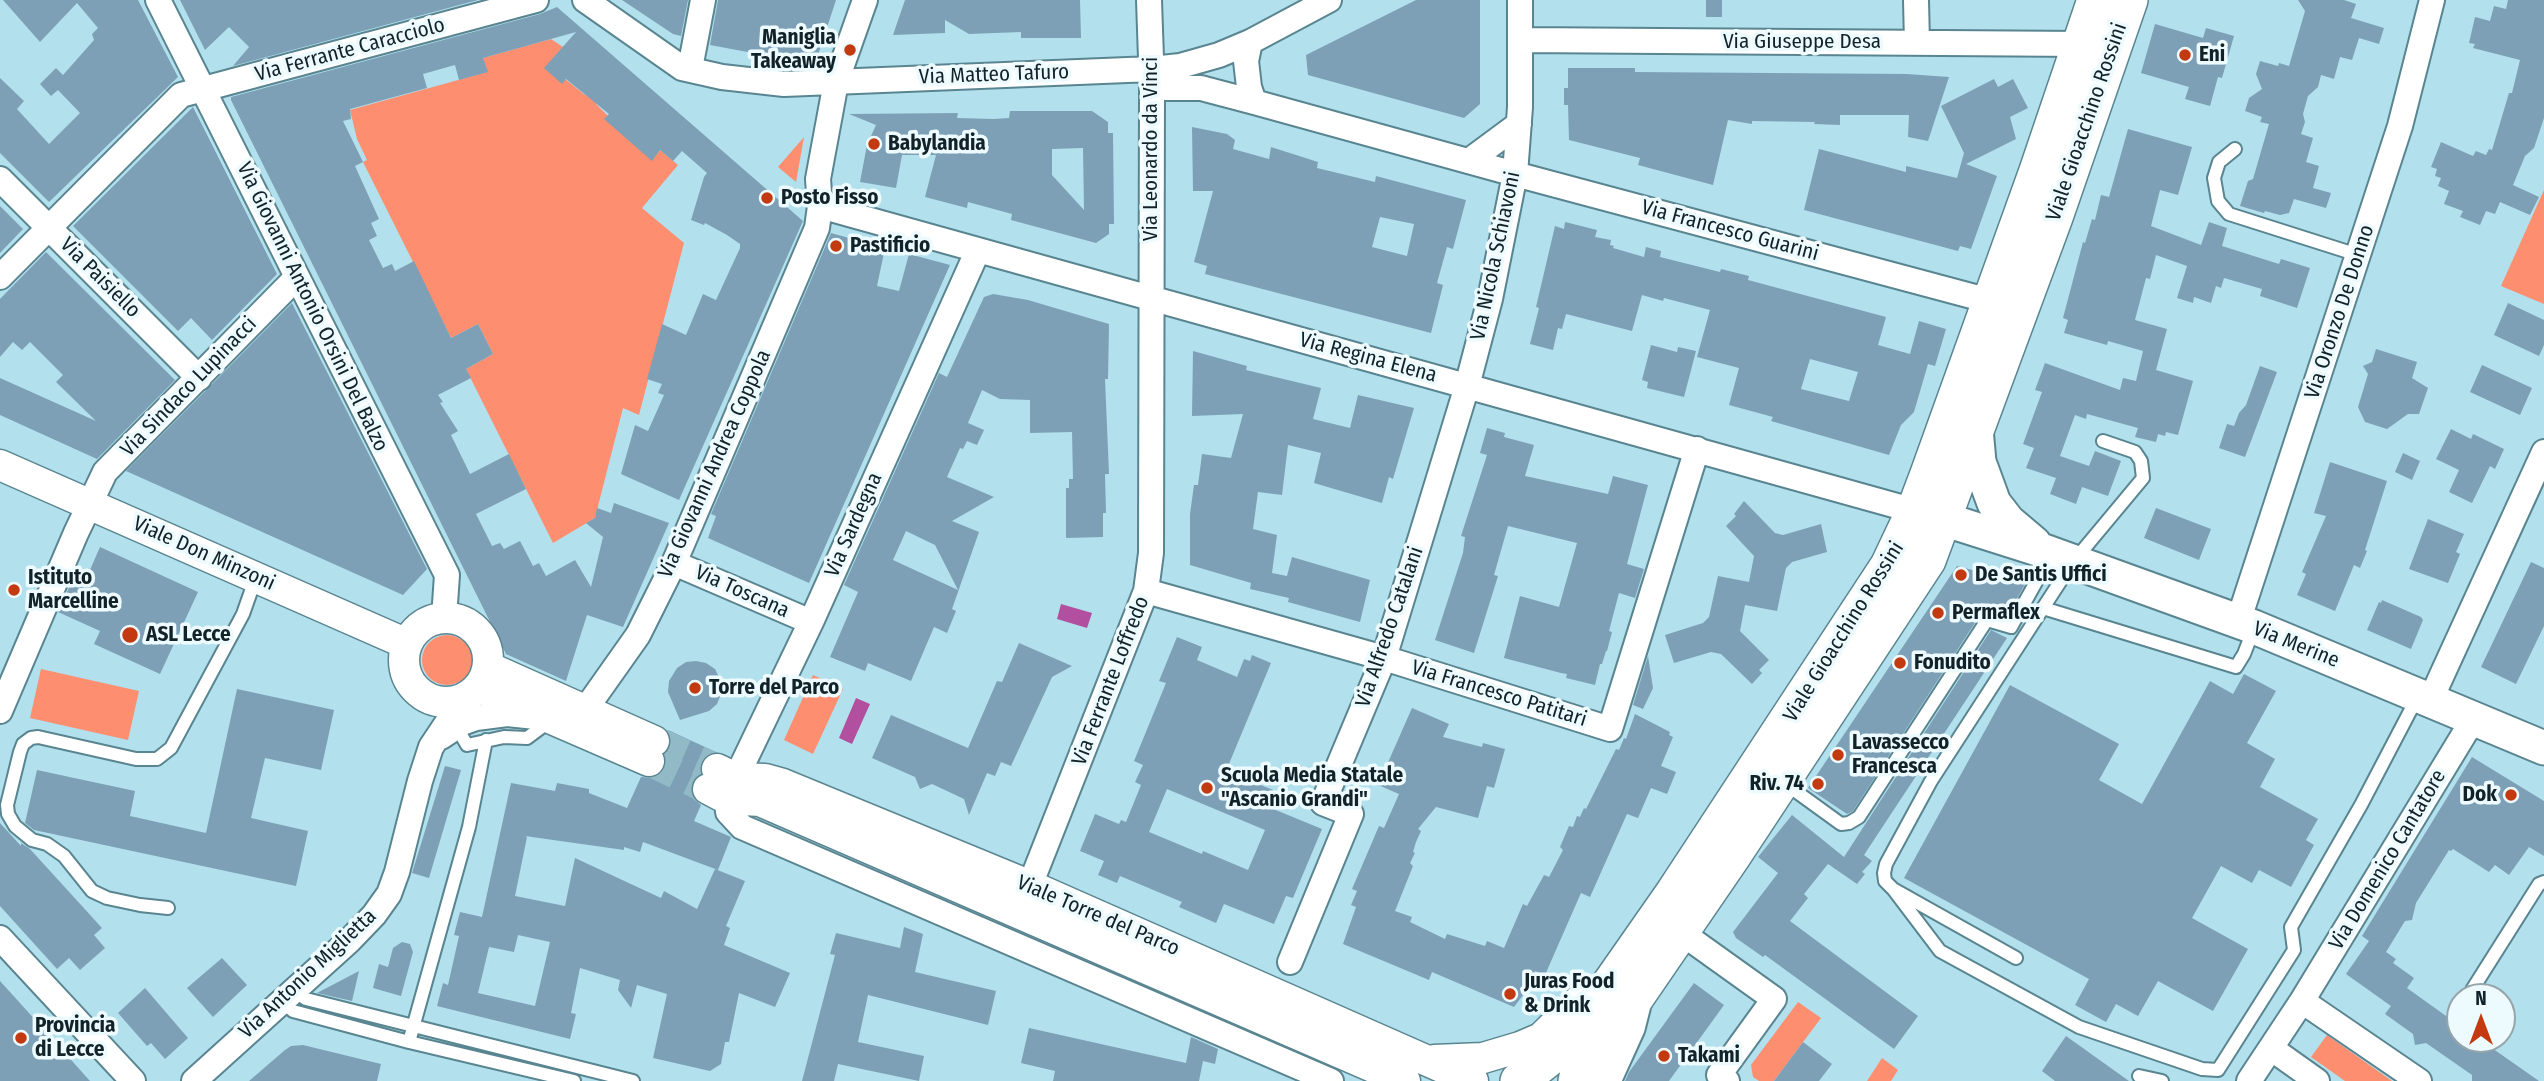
<!DOCTYPE html>
<style>
body{margin:0}
#map{position:relative;width:2544px;height:1081px;overflow:hidden;background:#b2e0ed;font-family:"Fira Sans Condensed",sans-serif}
canvas{display:block}
.north{position:absolute;left:2446px;top:983px;width:70px;height:70px;box-sizing:border-box;background:#edfbff;border:2px solid #95a5a9;border-radius:50%;rotate:0deg;font-size:19px;font-weight:700;line-height:28px;text-align:center;color:#112328}
.north::after{content:'';display:block;margin:auto;width:24px;height:32px;background:#c33a10;clip-path:polygon(50% 0,100% 100%,50% 72%,0 100%)}
</style>
<div id="map">
<canvas width="2544" height="1081"></canvas>
<div class="north">N</div>
</div>
<script>
const g = document.querySelector('canvas').getContext('2d');
g.lineJoin = 'round';
function paint(path, color) { g.fillStyle = color; g.fill(path, 'evenodd'); }
const poly = rows => new Path2D(rows.map(r => 'M' + r).join(''));
function strokePath(path, color, width, dash) { g.strokeStyle = color; g.lineWidth = width; g.lineCap = dash ? 'butt' : 'round'; g.setLineDash(dash || []); g.stroke(path); }
function drawText(font, color, halo, rows, align = 'center') {
  g.font = font + ' "Fira Sans Condensed",sans-serif'; g.lineWidth = 7; g.setLineDash([]); g.textBaseline = 'middle'; g.strokeStyle = halo; g.fillStyle = color; for (const [text, x, y, turn = 0] of rows) {
    g.save(); g.translate(x, y); g.rotate((+turn || 0) * Math.PI / 180); g.textAlign = isNaN(turn) ? turn : align; if (halo) g.strokeText(text, 0, 0); g.fillText(text, 0, 0); g.restore();
  }
}
paint(poly([
 [551,39,563,47,545,68,560,75,585,95,606,92,596,104,652,160,660,150,678,165,642,208,684,243,639,415,623,408,595,518,553,543,466,369,493,354,478,324,451,338,363,162,367,160,357,139,350,110,487,72,483,58],
 [804,137,796,182,778,167],
 [2544,190,2544,304,2501,286],
 '422 660a25 25 0 1 1 50 0a25 25 0 1 1-50 0Z',
 [41,669,139,691,128,740,30,718],
 [813,675,843,689,813,754,784,740],
 [1798,1002,1821,1018,1774,1081,1759,1081,1753,1077,1751,1065],
 [2327,1035,2392,1081,2345,1081,2311,1057],
 [1882,1058,1898,1070,1891,1081,1867,1081]
]), '#fe8e70');
paint(poly([
 [1061,604,1092,613,1087,628,1057,619],
 [856,698,870,704,852,744,839,738]
]), '#b34f9f');
paint(poly([
 [3,0,138,0,178,77,49,202,0,153,0,78,24,101,17,109,49,144,80,113,58,90,51,96,40,84,56,68,63,75,94,40,92,34,98,28,77,3,40,42],
 [180,0,478,0,233,66,249,47,229,27,205,50],
 [622,0,688,0,681,36,673,34],
 [718,0,836,0,818,55,769,56,710,45],
 [905,0,1080,0,1081,38,1021,38,1021,32,969,34,945,20,945,33,893,35],
 [1416,0,1480,0,1480,104,1464,118,1308,75,1306,55],
 [1706,0,1722,0,1722,17,1706,17],
 [2298,0,2344,0,2356,4,2351,18,2384,28,2379,44,2359,38,2352,60,2340,57,2334,79,2321,75,2318,87,2308,96,2303,114,2305,122,2301,134,2313,138,2306,162,2319,166,2313,188,2331,193,2326,208,2294,199,2289,213,2280,215,2265,211,2264,213,2240,206,2248,181,2253,179,2269,124,2260,122,2262,117,2245,111,2249,98,2262,89,2256,74,2260,61,2278,66,2279,63,2289,66,2305,11],
 [2508,0,2544,0,2544,118,2534,148,2525,156,2513,185,2539,197,2530,215,2500,202,2495,214,2486,211,2480,225,2460,217,2463,211,2444,204,2449,191,2438,186,2441,178,2435,176,2437,169,2431,167,2441,142,2473,156,2476,151,2486,155,2489,149,2492,150,2509,93,2512,93,2520,60,2473,48,2475,44,2469,43,2475,17,2490,21,2494,6,2506,9],
 [557,7,803,221,679,500,621,474,635,425,648,431,664,395,658,393,662,384,647,379,662,324,686,335,703,294,716,300,740,248,740,244,727,235,705,223,704,225,691,220,704,177,707,173,682,151,673,161,660,150,652,161,604,119,609,114,566,79,562,84,544,68,576,32,483,58,488,72,459,80,455,65,423,74,427,88,350,109,351,119,343,121,363,162,355,166,379,219,371,223,377,236,369,240,383,268,392,264,395,271,414,261,451,338,478,324,493,354,466,369,471,378,438,395,443,402,440,403,458,431,451,435,470,474,509,454,526,489,476,514,492,546,500,543,504,549,520,541,533,566,539,563,546,576,575,560,591,587,603,537,586,523,595,518,597,508,611,513,614,503,669,523,623,627,587,615,566,681,506,654,231,100,231,97,540,14],
 [2155,24,2203,38,2206,28,2234,36,2222,78,2218,77,2210,106,2185,99,2189,87,2141,73],
 [1568,68,1635,68,1635,72,1907,74,1949,77,1928,141,1908,137,1909,115,1840,115,1840,125,1814,124,1815,122,1752,121,1752,124,1728,120,1713,185,1638,165,1640,158,1569,140,1568,105,1564,105,1564,88,1568,88],
 [1994,79,1998,87,2013,79,2028,108,2010,117,2016,139,1966,164,1997,176,1971,249,1960,246,1958,251,1804,210,1819,149,1906,172,1906,166,1957,178,1964,153,1941,106],
 [193,107,277,274,212,340,191,318,178,331,73,226],
 [1010,111,1092,111,1108,122,1108,133,1113,133,1114,224,1109,224,1109,234,1096,243,1011,220,1012,214,968,202,967,208,925,197,936,155,902,155,896,188,860,182,867,145,876,125,849,114,958,113,957,118,994,119,1009,118],
 [1083,148,1084,210,1052,175,1052,149],
 [1192,127,1227,134,1235,140,1233,149,1269,159,1271,147,1318,162,1317,168,1375,182,1376,176,1466,200,1453,249,1447,247,1437,283,1443,285,1431,333,1205,274,1207,266,1194,262,1213,191,1193,191],
 [1380,217,1414,224,1407,256,1372,247],
 [2128,129,2192,147,2178,195,2160,190,2151,226,2201,245,2209,222,2227,228,2222,246,2279,264,2281,259,2310,268,2297,308,2260,296,2262,289,2224,278,2221,288,2216,286,2211,303,2194,297,2193,303,2177,298,2187,266,2156,255,2150,279,2146,278,2135,320,2167,329,2156,370,2193,381,2178,435,2166,432,2165,436,2158,434,2156,442,2135,437,2138,428,2087,414,2086,419,2075,415,2060,456,2089,466,2095,451,2121,461,2108,496,2082,487,2076,504,2050,494,2056,478,2026,468,2034,448,2023,444,2042,392,2035,390,2045,363,2120,390,2123,378,2136,381,2143,351,2108,341,2107,345,2064,333,2068,320,2063,318,2083,242,2085,243,2092,219,2095,220,2101,195,2109,197],
 [0,206,23,229,0,253],
 [1565,222,1597,230,1595,237,1611,240,1610,245,1614,246,1613,248,1644,257,1646,247,1661,251,1660,257,1720,272,1721,269,1749,276,1748,280,1886,317,1878,345,1910,354,1919,321,1946,329,1935,366,1928,364,1914,412,1901,425,1889,455,1771,421,1773,417,1729,405,1739,368,1697,357,1710,310,1664,298,1663,301,1642,295,1632,331,1566,314,1562,329,1558,328,1553,350,1530,344,1539,308,1536,307,1555,226,1564,229],
 [1810,359,1858,372,1849,401,1801,389],
 [831,233,885,248,877,286,899,291,909,254,950,265,809,583,708,538,716,516,711,514],
 [46,252,175,380,97,459,0,415,0,378,96,421,56,382,63,375,30,342,22,350,13,342,0,357,0,299],
 [993,294,1028,300,1109,324,1108,379,1105,379,1109,474,1105,474,1106,513,1103,513,1103,537,1066,538,1066,488,1069,488,1069,479,1073,479,1072,432,1030,433,1030,400,1000,399,982,390,968,423,984,430,977,445,967,441,963,449,960,448,947,477,994,497,952,521,979,532,952,609,956,611,947,633,934,627,911,681,868,663,865,671,830,657,858,592,844,585,939,373,947,377,984,297],
 [906,531,935,545,958,590,893,560],
 [292,303,427,569,403,595,126,471],
 [2508,303,2544,320,2544,345,2539,356,2494,335],
 [1651,345,1677,352,1678,347,1696,351,1684,397,1647,388,1648,382,1642,380],
 [2376,349,2417,362,2412,378,2428,388,2419,414,2408,414,2387,429,2365,422,2358,407,2368,374,2363,366,2372,362],
 [1193,351,1247,366,1246,370,1321,388,1313,419,1350,428,1358,395,1414,408,1393,479,1389,477,1382,503,1314,483,1321,453,1288,445,1282,495,1258,492,1253,529,1277,535,1272,573,1287,576,1292,557,1370,580,1360,622,1288,602,1289,598,1250,589,1251,583,1190,565,1190,514,1194,485,1198,485,1202,454,1231,458,1243,414,1192,416],
 [2482,365,2532,388,2520,415,2470,392],
 [2260,366,2277,372,2245,457,2219,448,2227,424,2234,426,2239,413,2246,405],
 [1487,428,1505,433,1504,437,1534,445,1525,476,1608,494,1613,476,1648,485,1627,564,1644,569,1635,598,1619,593,1609,631,1612,632,1607,651,1606,651,1602,664,1600,664,1595,685,1566,678,1567,674,1561,673,1504,658,1520,596,1559,607,1577,543,1508,526,1494,575,1498,576,1474,653,1435,640,1463,553,1465,537,1461,536,1487,455,1480,453],
 [2451,429,2471,439,2473,434,2504,449,2495,469,2490,466,2472,503,2449,492,2459,470,2436,459],
 [2403,453,2420,461,2412,480,2395,472],
 [2330,462,2387,481,2365,550,2367,551,2360,568,2354,565,2335,611,2297,595,2306,574,2302,572,2326,516,2314,513],
 [1744,501,1775,533,1783,535,1821,524,1827,552,1792,562,1786,568,1777,611,1745,605,1740,631,1769,660,1759,670,1762,673,1752,684,1721,654,1711,652,1674,663,1665,635,1703,623,1709,617,1718,576,1749,582,1754,556,1726,526,1736,516,1734,514],
 [2156,508,2211,529,2199,560,2144,538],
 [2428,519,2464,534,2456,552,2460,554,2448,583,2409,569],
 [100,547,198,592,160,674,94,644,100,631,58,612,75,574,86,579],
 [2531,562,2544,568,2544,626,2516,684,2481,667],
 [1957,566,2025,584,2007,617,1989,612,1980,615,1853,811,1847,814,1808,788],
 [2382,600,2421,617,2423,620,2411,649,2367,630,2379,602,2381,603],
 [1991,630,2007,638,1864,855,1872,861,1862,872,1865,874,1857,884,1828,864,1804,894,1808,898,1790,921,1918,1016,1894,1049,1765,955,1763,957,1736,938,1733,932,1778,873,1758,857,1792,815,1844,857],
 [1177,637,1202,647,1197,660,1237,677,1244,659,1250,661,1252,655,1271,663,1226,771,1273,790,1266,806,1322,829,1293,898,1286,896,1274,924,1224,904,1216,923,1179,907,1182,902,1120,876,1117,883,1098,875,1104,861,1080,851,1095,814,1119,824,1121,820,1126,822,1141,785,1135,782,1143,765,1134,761,1166,683,1159,681],
 [1167,789,1265,830,1248,870,1203,851,1202,854,1149,832],
 [1019,643,1072,666,1052,677,1011,766,1001,762,995,776,987,773,969,815,964,799,932,784,920,789,915,777,872,758,891,715,968,748,997,681,1002,682],
 [1648,656,1653,688,1643,709,1633,705],
 [696,661,706,663,715,669,722,683,721,694,717,704,709,711,680,720,668,692,669,681,677,668,686,662],
 [2244,674,2276,691,2247,743,2275,759,2260,787,2318,819,2306,840,2314,845,2291,887,2259,870,2252,883,2221,866,2192,918,2248,949,2213,1011,2158,981,2138,1016,2116,1004,2106,1022,2075,1005,2089,979,1904,878,2010,685,2119,744,2099,780,2142,804,2210,681,2233,694],
 [237,689,334,710,321,770,265,758,251,818,308,831,296,886,34,830,25,823,37,770,135,791,130,816,206,833],
 [1412,708,1449,724,1443,737,1482,747,1483,743,1505,749,1494,788,1487,786,1478,818,1436,807,1418,829,1421,831,1416,842,1413,852,1415,853,1410,863,1413,866,1395,911,1412,917,1410,922,1445,939,1447,934,1485,946,1487,941,1504,948,1523,904,1527,906,1544,875,1549,877,1563,850,1560,847,1569,826,1573,827,1577,816,1580,817,1584,808,1586,809,1616,749,1619,750,1624,738,1626,739,1635,714,1670,732,1669,735,1673,737,1661,766,1676,772,1667,794,1651,788,1638,818,1627,814,1590,897,1581,893,1545,975,1535,971,1526,991,1514,1007,1432,972,1429,980,1343,944,1356,907,1351,905,1357,891,1352,889,1379,826,1384,828,1399,794,1378,785],
 [668,730,716,752,708,754,702,761,701,774,693,780,691,789,694,799,701,805,694,821,731,837,718,870,643,842,640,852,624,847,624,850,525,836,527,837,515,896,565,906,575,858,661,898,664,891,697,909,715,869,745,881,726,926,730,928,724,945,790,973,775,1007,739,993,729,1042,725,1042,721,1064,710,1071,653,1058,667,994,637,985,631,1008,618,990,620,980,580,968,571,1013,576,1014,570,1039,437,1006,443,983,448,985,459,936,454,935,460,912,482,917,511,783,555,791,557,783,589,789,589,793,627,808,641,777,652,778,659,775,665,769,665,755,670,747,671,740],
 [518,935,550,942,535,1006,478,993,489,947,514,952],
 [2472,757,2544,801,2544,856,2529,847,2509,875,2495,865,2489,872,2453,849,2451,851,2449,850,2416,903,2412,920,2405,921,2386,952,2396,959,2393,963,2414,978,2407,988,2460,1026,2460,1039,2479,1039,2539,1081,2472,1081,2472,1075,2426,1043,2415,1045,2413,1034,2385,1014,2391,1006,2346,974,2369,941,2362,936],
 [445,766,461,770,429,878,412,873],
 [0,823,21,846,21,843,30,849,102,928,94,935,105,948,80,970,69,958,57,969,0,906],
 [904,927,923,934,915,972,996,991,988,1025,868,995,858,1042,924,1056,919,1081,838,1064,834,1081,802,1081,835,955,830,954,836,933,900,948],
 [402,942,410,944,413,952,401,996,373,988,379,964,388,967,393,948],
 [222,958,247,985,213,1017,187,988],
 [359,971,352,1001,317,993],
 [0,981,39,1024,90,1081,0,1081],
 [1694,983,1724,1005,1669,1081,1625,1081,1629,1072],
 [145,988,188,1038,165,1059,151,1043,147,1046,118,1013],
 [1029,1028,1186,1063,1191,1037,1218,1049,1215,1064,1203,1061,1199,1081,1053,1081,1055,1071,1021,1063],
 [2066,1036,2129,1081,2055,1081,2042,1071],
 [1803,1042,1832,1064,1819,1081,1774,1081],
 [303,1045,381,1064,377,1081,249,1081,285,1050,291,1046]
]), '#7da0b6');
strokePath(poly([
 [657,742,717,769],
 [649,761,708,789]
]), '#92bac6', 30, [30, 15]);
const service = poly([
 [2235,149,2219,162,2214,178,2218,201,2229,214,2358,255],
 [2043,608,2073,562,2143,478,2141,461,2135,452,2103,441],
 [456,726,467,745,504,737,527,738,551,720],
 [1783,782,1841,824,1849,823,1859,817,1987,620,2011,627,2051,555],
 [1893,889,1940,951,2079,1027,2202,1069,2218,1070,2294,950,2291,927,2361,805,2418,696],
 [168,908,140,905,107,898,92,891,64,856,47,844,32,840,15,826,8,814,7,805,20,752,23,744,31,738,38,737,136,759,157,759,171,748,243,614,256,577],
 [2016,958,1893,889,1885,881,1884,873,1886,864,1931,781,2043,608,2236,667,2244,654,2254,628],
 [293,990,306,999,633,1081],
 [2472,990,2539,884,2544,882],
 [281,1001,293,1011,409,1042,574,1081],
 [409,1042,469,827,486,740],
 [2139,1076,2162,1081]
]);
const minor = poly([
 [158,0,447,575,444,618],
 [585,0,682,68,722,77,784,84,1152,69,1180,66,1219,55,1250,42,1329,0],
 [1916,0,1917,43],
 [1521,40,2083,44],
 [1250,42,1246,61,1249,87,1254,102],
 [682,68,692,58,703,0],
 [1152,88,1201,88,1254,102,1515,174,1990,301],
 [1469,161,1519,124],
 [0,179,199,378],
 [820,206,1915,511],
 [978,250,811,622,736,778,727,799,728,812,742,827,1331,1081],
 [0,277,181,95,536,0],
 [674,563,811,622],
 [1146,591,1384,658,1610,729,1697,449],
 [2238,622,2400,126,2432,0],
 [2430,701,2544,452],
 [585,710,638,635,674,563,817,228,820,206,818,179,836,82,865,0],
 [0,711,76,533,105,472,297,277],
 [441,737,462,723,476,718,507,714,536,717],
 [1023,903,1146,591,1151,553,1152,88,1149,0],
 [1679,931,1774,999,1719,1075,1727,1081],
 [0,938,133,1081],
 [1290,962,1351,814,1323,803,1384,658,1467,386,1490,299,1515,174,1520,107,1520,0],
 [2302,1001,2419,1081],
 [2272,1049,2317,1081],
 [194,1081,350,940,374,915,389,894,397,872,420,781,431,747,463,699],
 [2249,1081,2302,1001,2474,718]
]);
const tertiary = poly([
 [0,465,407,644],
 '404 660a42 42 0 1 1 84 0a42 42 0 1 1-84 0Z',
 [488,667,654,741],
 [478,687,649,761],
 [717,769,736,778,765,779,783,784,1031,886,1473,1081],
 [708,789,727,799,760,801,1405,1081],
 [1434,1060,1483,1058,1520,1047,1541,1038,1584,996]
]);
const secondary = poly([
 [1976,429,1979,462,1994,503,2008,521,2034,543],
 [1918,511,2044,551,2254,627,2544,748]
]);
const primary = poly([
 [1519,1081,1556,1052,1610,985,1675,892,1889,566,1915,511,1929,474,2038,171,2096,0],
 [1577,1081,1581,1066,1602,1034,1632,1002,1732,856,1927,560,2054,217,2129,0]
]);
const trunk = poly([
 [1601,1081,1626,1026,1632,1002]
]);
strokePath(service, '#598590', 16);
strokePath(minor, '#598590', 28);
strokePath(tertiary, '#598590', 33);
strokePath(secondary, '#598590', 37);
strokePath(primary, '#598590', 40);
strokePath(trunk, '#598590', 42);
strokePath(service, '#fff', 12);
strokePath(minor, '#fff', 24);
strokePath(tertiary, '#fff', 30);
strokePath(secondary, '#fff', 33);
strokePath(primary, '#fff', 37);
strokePath(trunk, '#fff', 38);
for (const [x, y, r, color] of [
 [850,50,7,"#c33a10"],
 [2185,55,7,"#c33a10"],
 [874,144,7,"#c33a10"],
 [767,198,7,"#c33a10"],
 [836,246,7,"#c33a10"],
 [1961,575,7,"#c33a10"],
 [14,590,7,"#c33a10"],
 [1938,613,7,"#c33a10"],
 [130,635,9,"#c33a10"],
 [1900,663,7,"#c33a10"],
 [695,688,7,"#c33a10"],
 [1838,755,7,"#c33a10"],
 [1818,784,7,"#c33a10"],
 [1207,788,7,"#c33a10"],
 [2511,795,7,"#c33a10"],
 [1510,994,7,"#c33a10"],
 [21,1038,7,"#c33a10"],
 [1664,1056,7,"#c33a10"]
]) { const dot = new Path2D(); dot.arc(x, y, r, 0, 2 * Math.PI); g.fillStyle = color; g.fill(dot); strokePath(dot, '#edfbff', 2.5); }
drawText('bold 21px', '#112328', '#edfbff', [
 ["Maniglia",836,38,"right"],
 ["Takeaway",836,62,"right"],
 ["Eni",2199,55],
 ["Babylandia",888,144],
 ["Posto Fisso",781,198],
 ["Pastificio",850,246],
 ["De Santis Uffici",1975,575],
 ["Istituto",28,578],
 ["Marcelline",28,602],
 ["Permaflex",1952,613],
 ["ASL Lecce",146,635],
 ["Fonudito",1914,663],
 ["Torre del Parco",709,688],
 ["Lavassecco",1852,743],
 ["Francesca",1852,767],
 ["Scuola Media Statale",1221,776],
 ["\"Ascanio Grandi\"",1221,800],
 ["Riv. 74",1804,784,"right"],
 ["Dok",2497,795,"right"],
 ["Juras Food",1524,982],
 ["& Drink",1524,1006],
 ["Provincia",35,1026],
 ["di Lecce",35,1050],
 ["Takami",1678,1056]
], 'left');
drawText('21px', '#112328', '#edfbff', [
 ["Via Giuseppe Desa",1802,42],
 ["Via Ferrante Caracciolo",350,50,-15],
 ["Via Matteo Tafuro",994,75,-2],
 ["Viale Gioacchino Rossini",2087,122,-71],
 ["Via Leonardo da Vinci",1151,149,-90],
 ["Via Francesco Guarini",1730,231,15],
 ["Via Nicola Schiavoni",1496,256,-78],
 ["Via Paisiello",100,278,45],
 ["Via Giovanni Antonio Orsini Del Balzo",312,307,64],
 ["Via Oronzo De Donno",2340,312,-72],
 ["Via Regina Elena",1368,358,15],
 ["Via Sindaco Lupinacci",189,387,-46],
 ["Via Giovanni Andrea Coppola",715,464,-66],
 ["Via Sardegna",854,525,-66],
 ["Viale Don Minzoni",204,554,24],
 ["Via Toscana",742,592,24],
 ["Via Alfredo Catalani",1390,627,-71],
 ["Viale Gioacchino Rossini",1844,632,-58],
 ["Via Merine",2296,645,22],
 ["Via Ferrante Loffredo",1111,681,-69],
 ["Via Francesco Patitari",1499,694,17],
 ["Via Domenico Cantatore",2388,860,-59],
 ["Viale Torre del Parco",1098,916,23],
 ["Via Antonio Miglietta",308,974,-43]
]);
</script>
